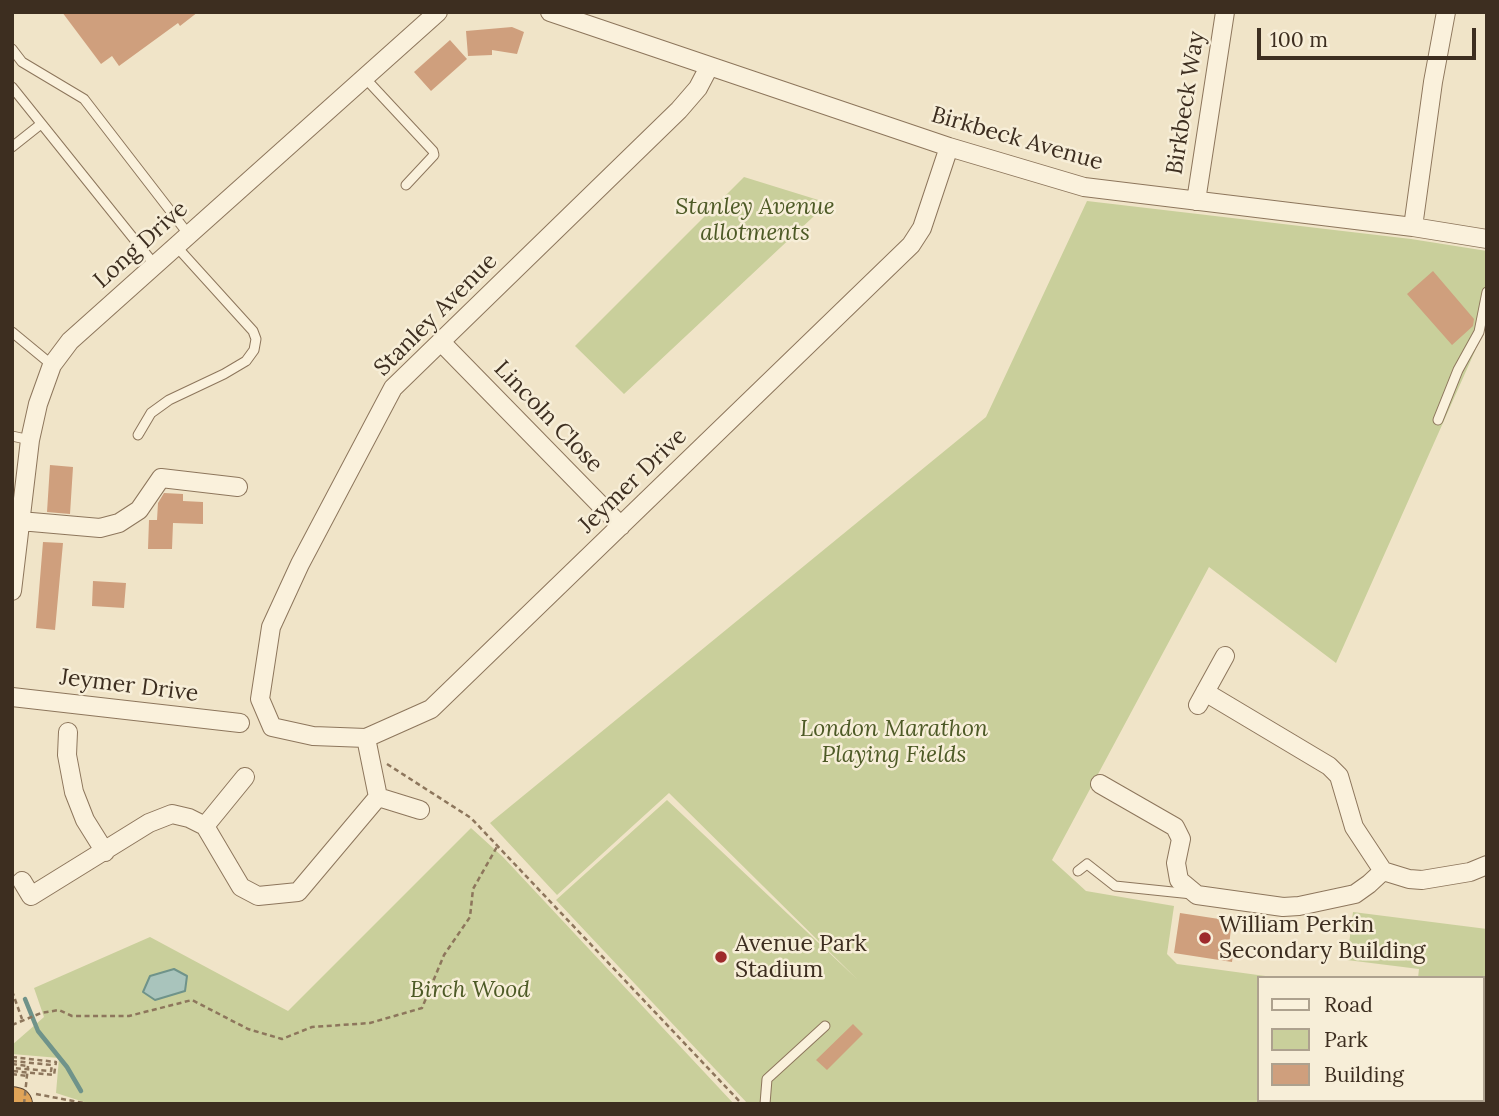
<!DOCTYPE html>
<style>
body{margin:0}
#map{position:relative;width:1499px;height:1116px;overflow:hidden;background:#f0e4c8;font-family:Lora,serif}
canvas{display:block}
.frame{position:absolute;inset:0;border:14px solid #3d2e20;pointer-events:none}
.legend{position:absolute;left:1257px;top:976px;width:228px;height:126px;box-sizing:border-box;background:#f7eed8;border:2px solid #ada18e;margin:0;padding:9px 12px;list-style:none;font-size:21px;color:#3d2e20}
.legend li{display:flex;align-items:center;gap:14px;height:35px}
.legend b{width:35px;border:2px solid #ada18e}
.scale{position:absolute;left:1257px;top:28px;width:219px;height:32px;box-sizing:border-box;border:4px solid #3d2e20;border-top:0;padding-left:9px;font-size:21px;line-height:24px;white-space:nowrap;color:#3d2e20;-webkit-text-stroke:5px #f7eed8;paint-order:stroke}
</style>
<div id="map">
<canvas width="1499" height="1116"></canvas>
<div class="frame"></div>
<ul class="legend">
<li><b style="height:9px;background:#faf1dc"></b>Road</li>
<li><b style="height:19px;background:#c9cf9b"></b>Park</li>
<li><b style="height:19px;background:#cf9f7d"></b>Building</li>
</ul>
<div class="scale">100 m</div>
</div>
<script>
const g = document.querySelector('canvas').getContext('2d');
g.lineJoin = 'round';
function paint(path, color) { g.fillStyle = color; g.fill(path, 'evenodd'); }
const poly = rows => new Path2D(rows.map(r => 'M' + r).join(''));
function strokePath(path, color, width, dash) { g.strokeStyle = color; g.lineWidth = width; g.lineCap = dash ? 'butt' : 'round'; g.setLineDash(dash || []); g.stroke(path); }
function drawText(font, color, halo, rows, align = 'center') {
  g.font = font + ' Lora,serif'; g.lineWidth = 5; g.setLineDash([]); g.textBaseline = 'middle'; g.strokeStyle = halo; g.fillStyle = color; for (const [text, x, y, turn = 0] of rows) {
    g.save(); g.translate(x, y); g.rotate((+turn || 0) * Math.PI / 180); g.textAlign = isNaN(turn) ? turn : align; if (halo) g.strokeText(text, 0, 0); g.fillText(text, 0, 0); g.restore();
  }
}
paint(poly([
 [744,177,828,203,624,394,575,346],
 [1087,201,1411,239,1487,251,1487,324,1336,663,1209,567,1052,860,1086,891,1174,906,1167,954,1177,964,1280,978,1259,978,1259,1100,1396,1100,1395,1104,748,1104,556,900,667,800,858,980,669,793,557,895,490,823,986,417],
 [471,828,503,857,734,1104,90,1104,56,1093,59,1058,12,1054,12,1045,44,1017,34,988,150,937,288,1011],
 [1353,912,1487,929,1486,1044,1483,1044,1483,978,1418,978,1419,969,1347,960]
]), '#c9cf9b');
const water = poly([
 [174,969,187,976,185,991,155,1000,143,992,150,976,174,969]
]);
paint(water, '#a9c4bc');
strokePath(water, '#6f938a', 2);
strokePath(poly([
 [25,999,38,1031,67,1067,81,1091]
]), '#6f938a', 4.5);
paint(poly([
 [62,12,198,12,180,26,178,23,119,66,112,56,101,64],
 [512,27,524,32,517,54,492,50,492,55,468,56,466,31],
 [450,40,467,59,431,91,414,72],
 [1433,271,1474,319,1473,326,1452,345,1407,294],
 [50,465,73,467,70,514,47,512],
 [164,493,183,494,183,501,203,502,203,524,173,523,172,549,148,549,149,520,157,520,158,503],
 [43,542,63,543,55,630,36,628],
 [93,581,126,583,124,608,92,606],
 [1180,913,1232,921,1229,945,1234,946,1232,962,1174,953],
 [853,1024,863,1034,827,1070,816,1060]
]), '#cf9f7d');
const lane = poly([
 [12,49,22,62,84,99,189,235],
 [365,78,433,151,434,155,406,185],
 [12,87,154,264],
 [12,147,41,124],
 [12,332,52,365],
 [1438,420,1458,370,1479,332,1487,292],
 [138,435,151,413,169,400,224,374,246,361,254,350,256,339,253,331,176,246],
 [12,436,30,440],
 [1078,871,1087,864,1115,886,1192,894],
 [765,1104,767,1079,825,1026]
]);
const street = poly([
 [550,12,949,147,1084,187,1413,227,1487,239],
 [709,67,698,88,679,110,393,388,300,564,271,627,260,699,272,727,313,736,366,738,431,709,911,245,922,228,949,147],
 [1196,201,1225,12],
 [1413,227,1433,82,1446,12],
 [441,342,621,526],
 [20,521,100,528,119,523,139,510,161,478,238,487],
 [12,591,30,440,38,404,52,365,70,341,438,12],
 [1205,692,1329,766,1339,776,1354,827,1383,871],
 [12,697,240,723],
 [1198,705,1225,656],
 [68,732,67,755,74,792,85,820,105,852],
 [1100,784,1175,827,1181,839,1176,863,1179,880,1197,895,1283,907,1299,906,1355,894,1369,884,1383,871,1409,879,1422,880,1470,872,1487,865],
 [378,797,420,810],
 [205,826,245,777],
 [22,881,31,896,149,823,172,814,189,818,205,826,241,887,258,896,298,892,378,797,366,738]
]);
const highway = poly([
 [12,1103,16,1104]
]);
strokePath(lane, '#8d765c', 11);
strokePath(street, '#8d765c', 20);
strokePath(highway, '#5b4430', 34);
strokePath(poly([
 [12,725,12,728],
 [387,764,471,818,742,1104],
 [12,991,22,1019],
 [12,1025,41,1013,59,1010,72,1016,129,1016,192,1000,248,1029,282,1039,312,1027,370,1023,422,1008,444,955,470,917,473,889,498,845],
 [12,1057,56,1062,54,1075,12,1071],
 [12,1061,52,1065,51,1071,12,1068],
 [12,1064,28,1066],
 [12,1074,27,1076],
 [36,1094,89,1104]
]), '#8d765c', 2.5, [5, 3.5]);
strokePath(lane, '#faf1dc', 9);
strokePath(street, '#faf1dc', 18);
strokePath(highway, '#e0a458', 32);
strokePath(poly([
 [24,1104,28,1066]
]), '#8d765c', 2.5, [5, 3.5]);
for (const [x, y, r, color] of [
 [1205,938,7,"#9e2a2b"],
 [721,957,7,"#9e2a2b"]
]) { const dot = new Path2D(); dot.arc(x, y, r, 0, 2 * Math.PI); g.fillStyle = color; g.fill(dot); strokePath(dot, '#f7eed8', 2.5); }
drawText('23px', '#3d2e20', '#f7eed8', [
 ["Birkbeck Way",1186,103,-81],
 ["Birkbeck Avenue",1017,139,16],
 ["Long Drive",141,245,-42],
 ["Stanley Avenue",436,315,-45],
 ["Lincoln Close",548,417,46],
 ["Jeymer Drive",633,481,-44],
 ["Jeymer Drive",129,686,7]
]);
drawText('italic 23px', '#4d5a26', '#f7eed8', [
 ["Stanley Avenue",755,207],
 ["allotments",755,233],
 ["London Marathon",894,729],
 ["Playing Fields",894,755],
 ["Birch Wood",470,990]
]);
drawText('23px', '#3d2e20', '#f7eed8', [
 ["William Perkin",1219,925],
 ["Secondary Building",1219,951],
 ["Avenue Park",735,944],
 ["Stadium",735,970]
], 'left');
</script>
